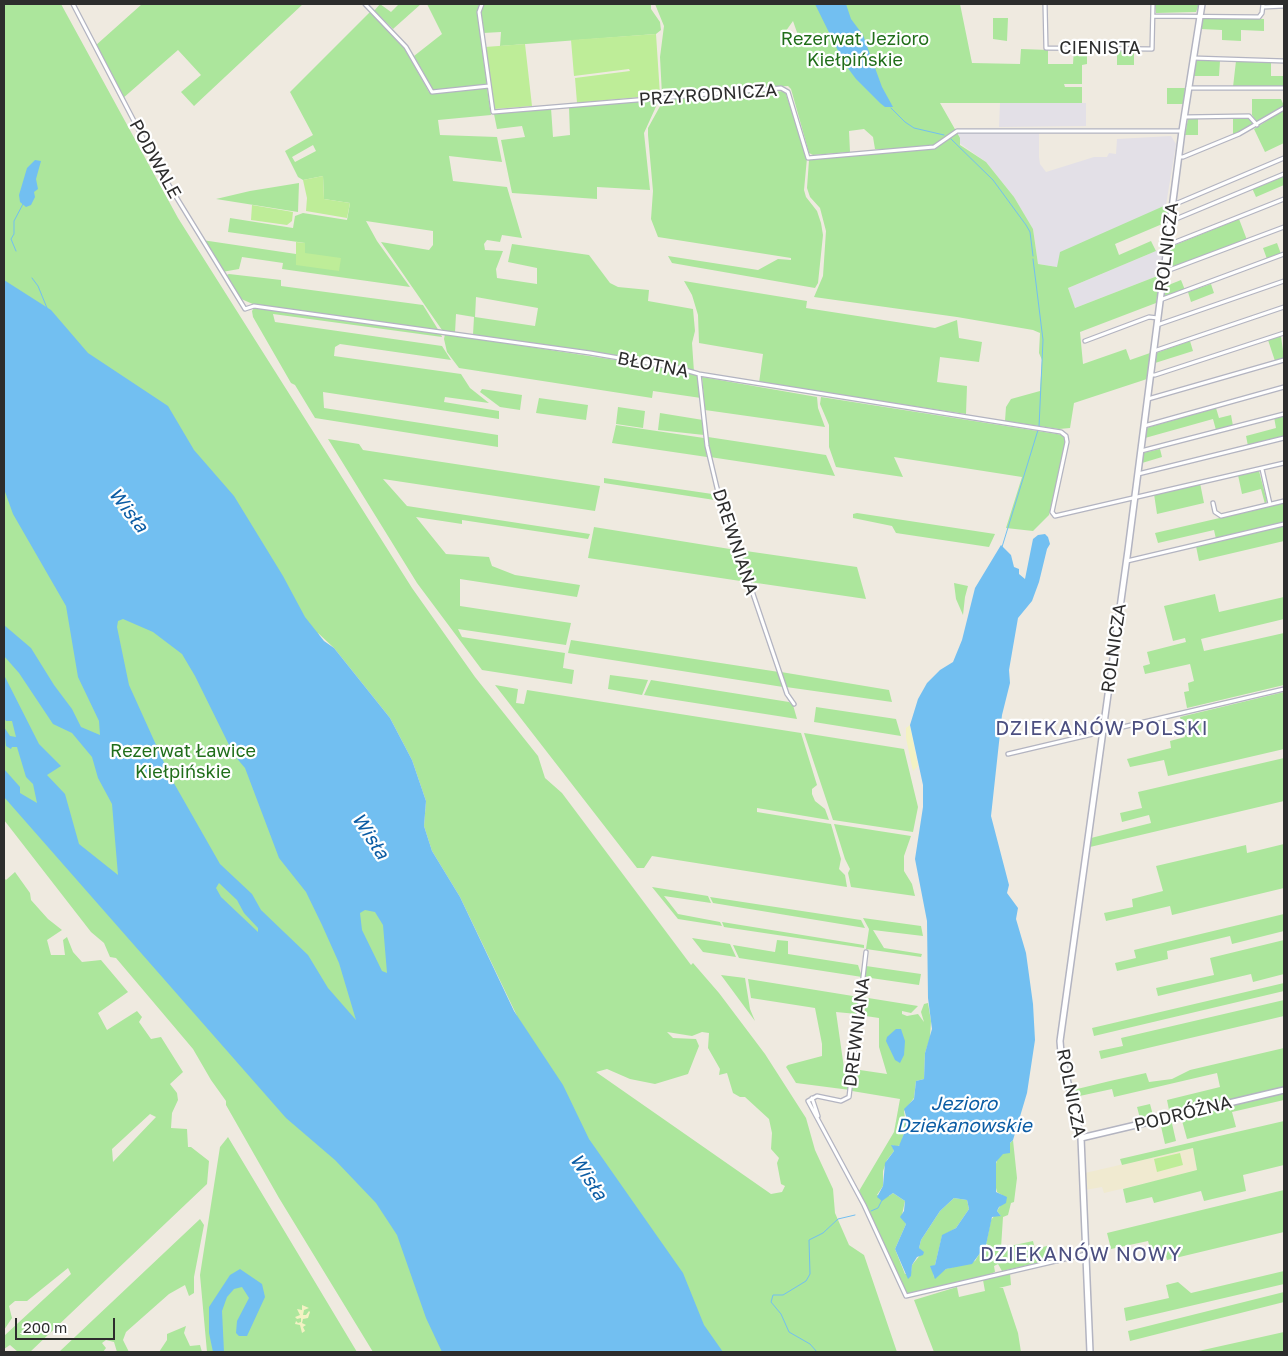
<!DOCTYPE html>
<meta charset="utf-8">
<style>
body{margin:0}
#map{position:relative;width:1288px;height:1356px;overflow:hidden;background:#efeae0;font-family:"Golos Text",sans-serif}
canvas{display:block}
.frame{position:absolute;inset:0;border:5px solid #2d2d2d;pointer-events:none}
.scale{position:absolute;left:15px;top:1318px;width:100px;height:22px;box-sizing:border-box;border:2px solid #2d2d2d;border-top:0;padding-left:6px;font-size:15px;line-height:18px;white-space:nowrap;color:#2d2d2d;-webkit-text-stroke:4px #fff;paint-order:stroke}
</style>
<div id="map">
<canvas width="1288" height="1356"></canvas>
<div class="frame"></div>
<div class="scale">200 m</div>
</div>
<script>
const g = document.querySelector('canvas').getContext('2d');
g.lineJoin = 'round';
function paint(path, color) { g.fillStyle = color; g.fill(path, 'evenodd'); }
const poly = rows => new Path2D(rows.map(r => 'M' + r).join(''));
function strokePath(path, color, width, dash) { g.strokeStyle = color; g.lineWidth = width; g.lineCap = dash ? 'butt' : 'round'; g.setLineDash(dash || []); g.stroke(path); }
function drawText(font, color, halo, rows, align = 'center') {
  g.font = font + ' "Golos Text",sans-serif'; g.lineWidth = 4.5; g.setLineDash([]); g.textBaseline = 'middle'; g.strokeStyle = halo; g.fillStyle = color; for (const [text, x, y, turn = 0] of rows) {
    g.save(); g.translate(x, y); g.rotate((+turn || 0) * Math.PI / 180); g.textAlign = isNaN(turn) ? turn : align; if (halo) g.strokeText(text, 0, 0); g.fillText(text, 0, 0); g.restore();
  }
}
paint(poly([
 [1000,103,1086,103,1086,126,999,127],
 [957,132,1039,133,1039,157,1040,164,1046,172,1094,157,1107,157,1109,153,1116,154,1117,139,1171,136,1176,144,1166,205,1057,267,1038,264,1033,229,1014,197,986,162,951,137],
 [1163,248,1160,275,1075,308,1068,288]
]), '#e3e0e7');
paint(poly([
 [1193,1148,1197,1171,1104,1193,1102,1187,1085,1190,1085,1173]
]), '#f0ead0');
paint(poly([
 [4,4,61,4,178,218,412,588,475,677,538,756,545,778,562,793,691,965,693,963,719,993,765,1054,806,1118,815,1150,833,1189,835,1213,849,1245,864,1255,897,1352,373,1352,279,1198,226,1105,226,1101,211,1080,193,1049,116,958,110,957,104,943,91,932,4,820],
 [318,633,334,648,390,718,412,760,426,801,424,826,432,851,460,897,517,1016,477,987],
 [667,1032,692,1036,702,1032,709,1033,708,1048,720,1069,719,1075,727,1073,733,1093,740,1097,745,1097,769,1119,772,1133,771,1149,779,1158,777,1163,781,1184,785,1186,782,1192,771,1194,596,1072,607,1069,630,1079,655,1084,688,1074,699,1046,696,1039,673,1038],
 [142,4,303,4,194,106,181,92,201,75,178,50,122,99,95,46],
 [380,4,391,12,399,4,421,4,393,29,374,11],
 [427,4,481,4,477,12,487,85,433,90,414,56,442,34],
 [484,4,651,4,651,9,660,22,661,30,656,34,500,46,501,32,483,33,480,11],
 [655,4,960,4,972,63,1020,64,1021,49,1048,50,1048,64,1073,64,1074,49,1087,49,1087,64,1082,65,1082,84,1064,84,1065,87,1082,87,1082,103,940,103,960,138,960,145,986,162,1014,197,1033,229,1038,264,1057,267,1060,252,1166,205,1166,207,1169,206,1167,222,1115,244,1119,255,1151,241,1156,251,1068,288,1075,308,1160,275,1156,303,1080,332,1083,364,1126,349,1130,360,1150,353,1147,379,1074,403,1070,428,1059,429,1005,421,1006,407,1011,399,1040,391,1042,360,1039,353,1040,333,1033,330,957,317,814,297,823,276,826,231,820,208,810,197,807,188,809,160,890,152,886,149,875,149,873,137,864,129,849,131,850,152,813,155,809,153,791,89,788,86,662,95,660,57,664,26],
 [793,21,800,41,784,44,783,35],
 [1155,4,1199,4,1196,12,1156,13],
 [370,12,405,49,429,92,487,88,491,115,438,120,440,135,497,137,502,162,449,156,453,181,507,187,522,238,502,235,500,242,487,240,484,244,485,250,503,251,496,269,497,278,537,284,537,268,508,262,512,244,589,255,610,283,618,287,649,290,648,301,693,309,695,331,692,343,694,372,670,364,473,335,474,317,456,314,455,333,442,330,381,242,429,250,433,245,433,231,366,221,377,241,410,287,282,269,283,263,242,257,239,269,222,272,202,240,296,254,296,265,304,253,305,243,228,232,230,218,293,228,295,216,303,213,347,220,350,203,324,199,323,176,303,180,298,177,285,151,313,135,290,92],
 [313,145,316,151,295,162,292,157],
 [476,297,538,308,535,326,475,317],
 [1202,17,1264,19,1264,31,1241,30,1241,41,1222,40,1222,30,1201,29],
 [993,18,1008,18,1007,41,993,39],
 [1117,50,1134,50,1134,65,1117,65],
 [1196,60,1220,61,1219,76,1193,76],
 [1236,61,1271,63,1271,76,1284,76,1284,86,1233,87],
 [1167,88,1185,88,1183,104,1167,104],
 [785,91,807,158,804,190,806,197,817,211,821,223,823,235,818,283,815,288,672,263,668,256,758,270,778,259,791,260,791,258,658,237,651,219,653,191,648,135,648,128,664,99],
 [1252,99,1281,99,1284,106,1257,122,1252,115],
 [659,100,644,133,650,190,597,187,597,199,512,193,501,140,525,137,522,126,497,129,494,114,551,108,553,137,570,135,569,107],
 [1284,110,1284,143,1265,152,1254,129],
 [1233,118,1250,118,1254,126,1233,135],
 [1188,119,1198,119,1198,135,1185,135],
 [1284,175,1284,185,1256,197,1252,188],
 [299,183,298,212,216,199,250,191],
 [1239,219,1247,240,1167,271,1170,247],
 [1277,243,1281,254,1267,259,1263,248],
 [229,274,281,280,281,286,423,305,439,331,255,305,239,298,224,276],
 [1181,280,1185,290,1163,298,1166,286],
 [684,281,807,301,806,308,935,328,957,320,959,338,982,342,979,362,940,357,937,382,967,386,966,414,759,383,763,354,699,343,698,315,692,295],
 [1211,284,1214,293,1191,302,1188,292],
 [254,308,441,334,442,337,273,314,275,322,442,346,451,360,340,344,335,347,334,356,461,374,470,388,489,403,445,397,444,402,499,411,499,419,323,392,324,408,498,435,498,447,315,418,295,385,291,383,253,317,252,311],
 [445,334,681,370,698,375,701,398,653,391,652,398,459,368,447,352,444,339],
 [1281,336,1284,359,1275,361,1268,340],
 [1190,341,1193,351,1155,363,1156,353],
 [702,377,817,397,818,408,825,427,705,410],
 [482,389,522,395,520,410,500,407,480,392],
 [821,397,1063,435,1066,440,1064,450,1049,515,1033,531,1006,528,1022,477,894,457,903,477,836,467,829,447,829,425,820,404],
 [539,398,588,405,586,420,536,413],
 [618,407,645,411,643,428,616,424],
 [1216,408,1219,418,1231,415,1233,426,1216,430,1213,419,1145,438,1146,428],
 [660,413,703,420,704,435,658,430],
 [1284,415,1284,437,1248,446,1246,436,1276,428,1274,417],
 [616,425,704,438,707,457,612,443],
 [708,437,826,455,835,476,710,457],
 [328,439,359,444,363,450,600,486,595,511,383,479,407,506,590,534,588,539,462,520,462,524,416,517,446,554,489,557,492,566,515,575,580,585,577,597,460,579,460,606,571,623,566,645,458,629,462,637,565,653,563,668,574,670,572,684,482,670,417,583],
 [1160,449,1162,457,1142,463,1143,453],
 [1259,471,1267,501,1265,504,1261,489,1242,494,1238,475],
 [604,478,719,495,721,501,604,483],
 [1200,483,1204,503,1157,514,1154,494],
 [1284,503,1284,522,1216,539,1214,530,1158,543,1155,533],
 [857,513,995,534,989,547,896,533,892,526,853,518,853,514],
 [1284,526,1284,541,1199,561,1196,546],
 [594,527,736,550,747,582,588,558],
 [739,550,857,567,866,599,750,582],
 [954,583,968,586,965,597,963,615,956,599],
 [1215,594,1219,612,1284,597,1284,619,1201,639,1204,651,1284,633,1284,685,1187,708,1184,692,1189,691,1188,683,1194,681,1190,664,1145,674,1143,666,1150,664,1147,652,1186,642,1185,638,1173,641,1164,606],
 [571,640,779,672,783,687,568,653],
 [781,672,889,690,892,702,786,687],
 [610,675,648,680,642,695,608,689],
 [651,680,789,702,793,705,797,719,644,695],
 [495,685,518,689,516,703,524,704,527,690,801,733,817,785,812,789,812,794,815,801,825,809,829,820,757,808,757,812,831,824,841,859,839,869,845,875,847,887,652,856,644,868,637,868],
 [1284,692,1284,749,1168,776,1164,760,1130,767,1127,759,1171,748,1170,741,1185,737,1180,717],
 [816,707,896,719,901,736,814,722],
 [804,733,904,749,918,807,913,832,833,820],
 [1284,758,1284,801,1090,847,1091,838,1151,823,1149,815,1122,822,1120,813,1142,808,1138,792],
 [834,824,911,836,904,856,904,871,912,884,915,896,851,887,848,873,850,869,845,859],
 [1284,844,1284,888,1172,915,1170,906,1106,921,1104,913,1133,907,1132,899,1163,891,1156,866,1246,845,1247,853],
 [15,872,30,893,31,900,48,919,62,930,47,940,51,955,65,955,63,940,67,937,73,952,82,962,101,960,128,992,98,1013,107,1030,137,1011,142,1017,139,1022,151,1039,161,1037,183,1072,170,1084,177,1093,178,1100,172,1113,171,1128,187,1129,188,1147,191,1147,209,1161,207,1184,30,1352,18,1352,10,1345,4,1349,4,1336,71,1274,68,1268,27,1301,15,1301,9,1306,12,1318,4,1330,4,878,6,880],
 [150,1114,156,1117,113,1162,112,1149],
 [652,887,708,896,711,903,664,896,678,914,720,922,722,926,678,919],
 [710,897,861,920,865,928,713,903],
 [1284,914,1284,931,1232,944,1230,936,1167,951,1168,959,1117,971,1115,963,1136,958,1134,950],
 [863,918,921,926,923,936,873,930,884,948,922,954,921,957,866,949,869,929],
 [722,922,864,945,864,948,724,927],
 [692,938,730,944,736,957,703,952],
 [777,940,788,941,788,954,858,965,862,977,739,958,733,945,775,952],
 [1284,940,1284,974,1253,982,1251,974,1158,996,1156,988,1214,975,1210,958],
 [866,966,921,974,919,985,864,977],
 [721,975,745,978,750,1009,755,1021],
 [748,979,859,997,857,1014,836,1012,844,1068,851,1069,850,1090,796,1083,786,1067,788,1065,822,1056,822,1044,815,1008,751,998],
 [1284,983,1284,991,1094,1036,1092,1028],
 [862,997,918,1006,911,1013,902,1011,902,1014,907,1016,918,1014,924,1022,921,1012,924,1004,928,1003,931,1021,930,1038,925,1053,924,1079,916,1081,914,1098,904,1111,906,1125,901,1144,897,1147,892,1145,894,1151,887,1160,883,1171,883,1186,877,1195,889,1196,893,1193,905,1201,902,1215,906,1224,895,1249,905,1274,911,1272,912,1265,921,1254,919,1248,921,1240,940,1211,954,1198,967,1200,969,1209,956,1228,942,1236,935,1265,932,1267,934,1277,946,1269,975,1261,984,1246,991,1246,986,1244,991,1220,995,1215,1001,1216,997,1211,1002,1203,1002,1195,997,1192,996,1188,995,1167,998,1157,1013,1140,1017,1178,1014,1202,1011,1203,1008,1215,1003,1217,1001,1248,1033,1241,1035,1249,1051,1245,1054,1259,1002,1271,998,1264,994,1266,995,1272,982,1277,910,1294,905,1292,859,1191,894,1132,900,1099,852,1091,853,1069,887,1074,879,1047,879,1018,859,1015],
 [1284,1000,1284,1016,1101,1059,1099,1051,1123,1046,1121,1038],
 [1284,1048,1284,1088,1170,1115,1167,1100,1220,1087,1217,1073,1114,1097,1112,1089,1075,1097,1073,1090,1110,1081,1146,1073,1149,1082,1172,1079,1190,1070],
 [1284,1092,1284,1100,1232,1112,1236,1127,1187,1139,1181,1117],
 [1150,1104,1154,1119,1141,1122,1137,1107],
 [1171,1119,1176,1141,1165,1144,1160,1122],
 [1284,1121,1284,1165,1243,1175,1246,1191,1204,1201,1201,1191,1154,1203,1152,1197,1126,1203,1123,1189,1197,1170,1193,1148,1122,1165,1120,1159],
 [228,1137,357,1352,207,1352,200,1275,220,1147],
 [1284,1190,1284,1232,1167,1260,1165,1252,1152,1255,1148,1241,1111,1249,1107,1233],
 [200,1219,204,1225,194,1277,194,1293,189,1296,185,1285,169,1294,126,1332,123,1340,129,1352,117,1352,114,1342,106,1340,102,1343,106,1348,103,1352,59,1352],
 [1284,1271,1284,1284,1126,1321,1124,1308,1169,1298,1166,1285,1178,1282,1191,1293],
 [1010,1273,1011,1285,999,1288,1003,1288,1018,1333,1021,1352,934,1352,914,1300,957,1287,959,1297,985,1291,983,1280],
 [1284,1292,1284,1302,1130,1341,1128,1331],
 [186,1326,184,1333,190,1346,200,1345,202,1352,159,1352,167,1340,167,1334],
 [1284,1332,1284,1352,1194,1352]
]), '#ace69c');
paint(poly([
 [910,725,918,766,913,771,906,738,906,728],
 [302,1305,309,1308,304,1310,303,1315,306,1315,309,1311,310,1312,308,1318,303,1319,302,1323,306,1325,303,1327,305,1331,302,1333,300,1325,295,1324,296,1321,298,1323,301,1322,301,1318,297,1319,295,1317,300,1315,297,1309,302,1310]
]), '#f3f2c3');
paint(poly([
 [656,34,660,95,577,103,575,78,630,71,629,69,574,76,571,40],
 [525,44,532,106,494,109,485,47],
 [323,176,324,199,350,203,347,218,306,211,307,198,303,180],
 [252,205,293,212,292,221,287,225,251,220],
 [296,242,305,243,305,253,341,258,339,271,296,265],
 [1180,1153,1183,1165,1157,1172,1154,1159]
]), '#beed98');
paint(poly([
 [815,4,846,4,851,19,863,35,882,87,893,107,885,107,880,103,856,79,844,63],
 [35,160,41,161,36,179,38,189,34,192,35,197,31,205,26,207,20,202,19,195,27,168],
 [4,280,51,310,88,353,168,406,194,450,234,496,283,576,305,617,324,641,334,648,390,718,412,760,426,801,424,826,432,851,460,897,514,1011,563,1085,589,1139,683,1273,704,1325,723,1352,442,1352,426,1318,397,1235,376,1203,335,1160,286,1118,4,797,4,769,20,787,20,793,37,803,33,784,26,777,17,747,12,747,11,749,6,746,4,727,10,736,16,737,12,721,6,721,4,718,4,675,39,744,61,766,47,775,65,794,79,844,118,875,112,804,98,778,92,757,72,733,53,724,19,673,4,656,4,625,31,648,54,685,72,709,81,727,100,735,99,721,78,677,66,606,13,514,4,489],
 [123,619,153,632,182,654,195,676,234,755,245,768,279,858,306,892,322,925,339,963,356,1020,328,988,308,955,261,910,252,894,220,864,171,778,129,685,117,627,118,621],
 [219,883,237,900,244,913,258,928,258,932,221,897,216,888],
 [365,910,375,912,383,925,387,973,382,971,362,930,360,913],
 [1045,534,1048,537,1050,544,1047,549,1039,582,1032,601,1018,618,1009,670,1010,683,1002,715,991,816,1009,885,1007,893,1018,908,1016,919,1026,953,1033,1004,1035,1040,1027,1093,1013,1140,1010,1143,1010,1153,1003,1154,996,1162,996,1192,1007,1197,1006,1203,999,1207,997,1211,1001,1216,992,1217,986,1245,972,1264,946,1269,935,1279,930,1266,935,1265,942,1235,956,1228,969,1209,967,1200,954,1198,940,1211,921,1240,919,1248,924,1252,923,1255,917,1257,912,1265,911,1276,908,1279,895,1249,906,1224,900,1217,904,1211,905,1201,893,1193,882,1201,877,1197,883,1186,885,1163,894,1151,891,1145,899,1146,905,1131,906,1116,904,1109,914,1099,916,1081,924,1079,925,1053,932,1029,928,998,927,921,915,859,923,807,923,785,910,725,918,699,927,683,940,670,953,662,962,640,975,588,1001,545,1011,555,1014,567,1019,569,1019,574,1025,579,1033,539,1038,535],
 [896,1029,901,1029,905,1041,904,1055,900,1063,895,1060,886,1041,887,1037],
 [240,1269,262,1284,265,1297,247,1336,239,1336,236,1333,237,1321,249,1298,242,1287,234,1289,227,1297,222,1311,224,1352,213,1352,209,1333,209,1307,230,1275]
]), '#72bff1');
strokePath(poly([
 [891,108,905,122,914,128,944,135],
 [950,138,993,180,1026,225,1030,232,1033,256],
 [16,251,11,239,14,234,14,221,23,204],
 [1033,259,1043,340,1039,427],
 [32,278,38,286,47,308],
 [1002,547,1038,430],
 [871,1211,878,1208,882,1200],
 [817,1352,810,1344,789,1332,781,1314,771,1302,773,1295,783,1295,806,1281,810,1274,809,1240,823,1233,838,1219,855,1215]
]), '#72bff1', 1);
const street = poly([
 [73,4,159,169,245,309,254,306,590,353,678,368,699,374,1061,432,1066,436,1067,442,1052,512,1055,516,1284,463],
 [365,4,406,47,432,92,489,86],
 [482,4,479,12,493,112,781,88,788,92,808,158,934,147,957,131,1182,131],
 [1045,4,1046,48,1152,49,1153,4],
 [1263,7,1284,6],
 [1153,16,1259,17,1262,13,1263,4],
 [1193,58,1284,61],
 [1188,88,1284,88],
 [1185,117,1249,116,1257,125],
 [1179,157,1183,157,1239,134,1284,108],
 [1173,205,1284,158],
 [1171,221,1284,174],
 [1168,245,1284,199],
 [1164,272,1284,227],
 [1160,300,1284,254],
 [1157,325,1284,281],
 [1085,341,1149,317,1158,318],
 [1154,351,1284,307],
 [699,374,707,446,717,488,787,694,794,704],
 [1151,375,1155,375,1284,333],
 [1148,399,1284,360],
 [1144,426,1284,387],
 [1141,451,1284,414],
 [1262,469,1270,504],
 [1138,474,1284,438],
 [1213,503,1215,512,1221,516,1284,501],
 [1127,561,1284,524],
 [1008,754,1284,689],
 [866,952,849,1097,841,1101,817,1096,808,1101,864,1205,906,1296,1086,1254],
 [812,1098,818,1116]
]);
const secondary = poly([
 [1081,1138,1284,1090],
 [1090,1352,1081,1138,1061,1053,1060,1041,1128,550,1182,131,1202,4]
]);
strokePath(street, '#b3b4c1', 5.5);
strokePath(secondary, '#b3b4c1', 8);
strokePath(street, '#fff', 3);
strokePath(secondary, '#fff', 5);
drawText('18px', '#206e1a', '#fff', [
 ["Rezerwat Jezioro",855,39],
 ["Kiełpińskie",855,60],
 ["Rezerwat Ławice",183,751],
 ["Kiełpińskie",183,772]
]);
drawText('18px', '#2d2d2d', '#fff', [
 ["CIENISTA",1100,48],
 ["PRZYRODNICZA",708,95,-4],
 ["PODWALE",155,159,61],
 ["ROLNICZA",1167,247,-83],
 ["BŁOTNA",653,365,11],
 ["DREWNIANA",735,542,72],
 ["ROLNICZA",1114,648,-82],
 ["DREWNIANA",857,1032,-83],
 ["ROLNICZA",1071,1093,79],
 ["PODRÓŻNA",1183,1114,-14]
]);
drawText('italic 19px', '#0b5ca4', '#fff', [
 ["Wisła",128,510,52],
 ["Wisła",370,836,57],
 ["Jezioro",964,1104],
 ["Dziekanowskie",964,1126],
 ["Wisła",588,1177,57]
]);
g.letterSpacing = '1px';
drawText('20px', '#4c4f80', '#fff', [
 ["DZIEKANÓW POLSKI",1102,729],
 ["DZIEKANÓW NOWY",1081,1255]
]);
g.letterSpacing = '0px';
</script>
